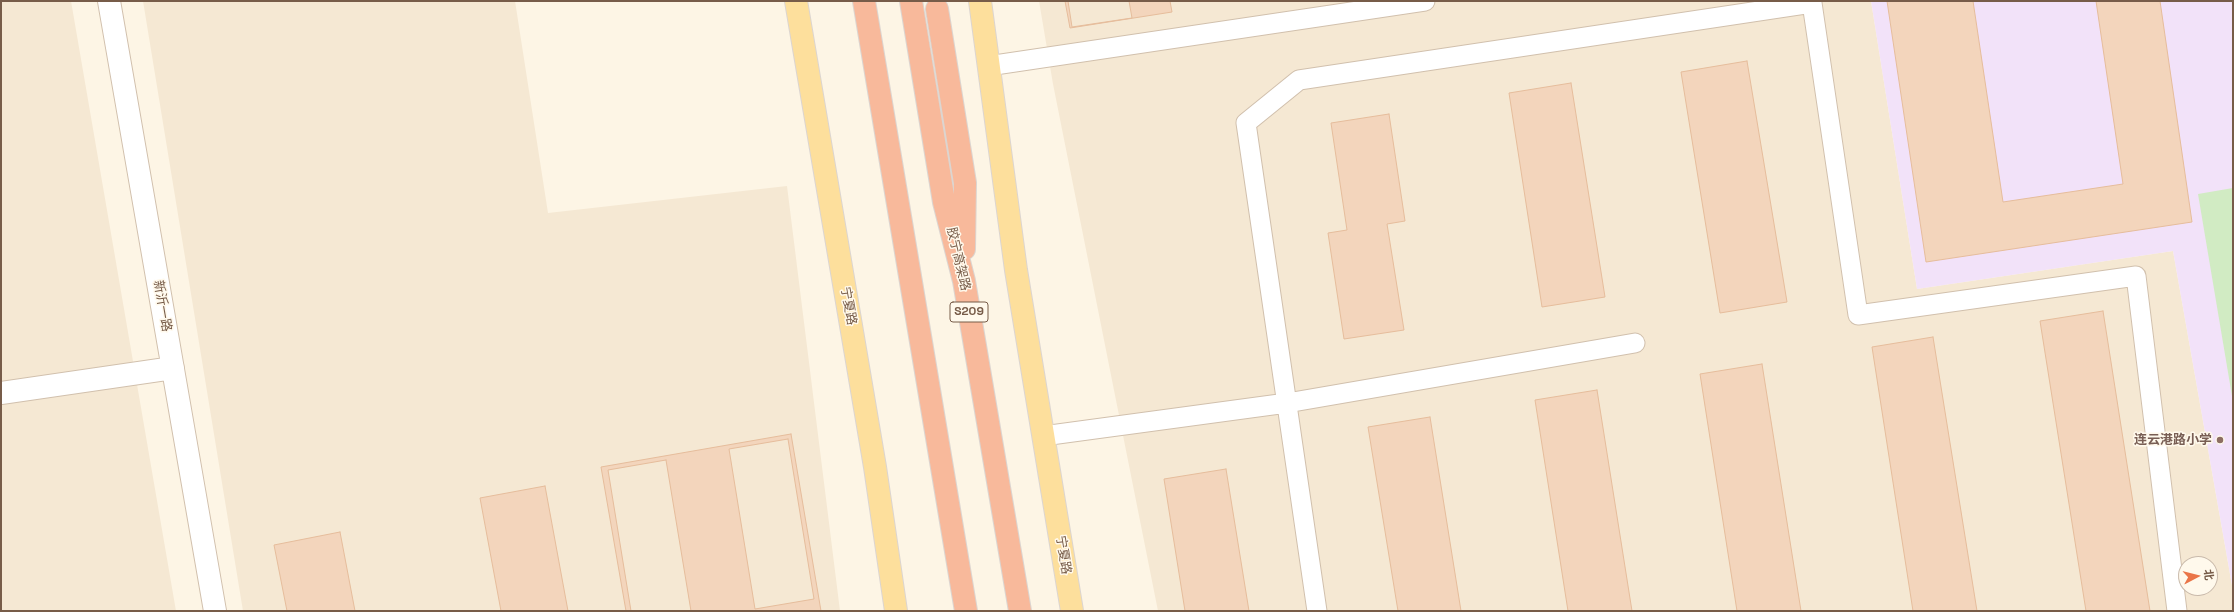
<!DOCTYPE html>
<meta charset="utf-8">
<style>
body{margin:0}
#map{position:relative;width:2234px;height:612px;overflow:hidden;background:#fdf5e5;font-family:"Space Grotesk","Noto Sans SC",sans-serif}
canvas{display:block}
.frame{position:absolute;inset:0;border:2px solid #775c49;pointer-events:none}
.north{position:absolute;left:2178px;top:556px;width:40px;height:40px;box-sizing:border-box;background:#fff9ec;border:1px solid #c9baab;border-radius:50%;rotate:83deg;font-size:11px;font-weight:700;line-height:16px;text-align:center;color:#775c49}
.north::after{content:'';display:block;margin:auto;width:14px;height:18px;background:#ea7548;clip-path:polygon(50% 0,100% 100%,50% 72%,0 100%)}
</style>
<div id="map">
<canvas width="2234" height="612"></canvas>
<div class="frame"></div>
<div class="north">北</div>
</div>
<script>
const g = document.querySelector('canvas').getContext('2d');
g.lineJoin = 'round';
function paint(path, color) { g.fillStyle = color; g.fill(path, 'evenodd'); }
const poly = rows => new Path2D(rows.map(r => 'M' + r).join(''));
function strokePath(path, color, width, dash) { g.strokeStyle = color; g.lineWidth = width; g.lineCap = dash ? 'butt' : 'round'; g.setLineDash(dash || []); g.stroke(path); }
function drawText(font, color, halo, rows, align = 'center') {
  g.font = font + ' "Space Grotesk","Noto Sans SC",sans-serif'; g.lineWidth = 3; g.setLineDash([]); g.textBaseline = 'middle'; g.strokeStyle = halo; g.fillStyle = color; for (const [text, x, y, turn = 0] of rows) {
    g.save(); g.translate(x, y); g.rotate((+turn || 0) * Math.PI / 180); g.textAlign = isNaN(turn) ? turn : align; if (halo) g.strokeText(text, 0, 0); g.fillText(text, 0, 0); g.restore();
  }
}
paint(poly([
 [1,1,71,1,176,611,1,611],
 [143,1,515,1,548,213,787,186,840,611,243,611],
 [1039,1,1871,1,1917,289,2173,251,2233,591,2233,611,1158,611,1053,84],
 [2186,564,2210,564,2210,588,2186,588]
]), '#f5e8d3');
paint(poly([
 [1871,1,2233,1,2233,591,2173,251,1917,289]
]), '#f2e2f9');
paint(poly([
 [2233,188,2233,402,2198,194]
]), '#d1ebc3');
const building = poly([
 [1065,1,1170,1,1172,12,1070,28,1065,1],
 [1068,1,1129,1,1132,18,1072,27,1068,1],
 [1887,1,1973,1,2003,202,2123,184,2096,1,2160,1,2192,222,1926,262,1887,1],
 [1747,61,1787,302,1720,313,1681,72,1747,61],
 [1571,83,1605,297,1542,307,1509,93,1571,83],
 [1389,114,1405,221,1387,224,1404,330,1344,339,1328,233,1347,230,1331,123,1389,114],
 [2103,311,2150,611,2086,611,2040,321,2103,311],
 [1933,337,1977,611,1913,611,1872,347,1933,337],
 [1762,364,1801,611,1737,611,1700,374,1762,364],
 [1597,390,1632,611,1568,611,1535,400,1597,390],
 [1430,417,1461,611,1398,611,1368,427,1430,417],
 [791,434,821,611,626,611,601,467,791,434],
 [788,439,814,599,755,609,729,449,788,439],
 [666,460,691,611,631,611,608,470,666,460],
 [1226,469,1249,611,1185,611,1164,479,1226,469],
 [545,486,568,611,501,611,480,498,545,486],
 [340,532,355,611,287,611,274,545,340,532]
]);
paint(building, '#f3d5bc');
strokePath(building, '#e6bd9c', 1);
const lane = poly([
 [988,66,1425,1],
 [1043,436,1287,403,1635,343],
 [1317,611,1246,123,1299,80,1812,3,1858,315,2136,276,2177,611]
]);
const street = poly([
 [109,1,215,611],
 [1,393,173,368]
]);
const primary = poly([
 [796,1,875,467,896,611],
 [980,1,1016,270,1072,611]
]);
const highway = poly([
 [864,1,966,611],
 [911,1,944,202,964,281,1020,611],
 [937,9,965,183,964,249]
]);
strokePath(lane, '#d1c0ad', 21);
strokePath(street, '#d1c0ad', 24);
strokePath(primary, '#dcd5d0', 24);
strokePath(highway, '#dcd5d0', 24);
strokePath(lane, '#fff', 19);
strokePath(street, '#fff', 22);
strokePath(primary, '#fddf9c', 22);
strokePath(highway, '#f8b99b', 22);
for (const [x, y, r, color] of [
 [2220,440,4,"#8d6e63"]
]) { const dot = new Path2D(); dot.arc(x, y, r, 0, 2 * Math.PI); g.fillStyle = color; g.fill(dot); strokePath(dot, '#fff9ec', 1.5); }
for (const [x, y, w] of [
 [969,312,38]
]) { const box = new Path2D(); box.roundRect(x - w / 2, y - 10, w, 20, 3); g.fillStyle = '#fff9ec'; g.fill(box); strokePath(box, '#775c49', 1); }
drawText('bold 12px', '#775c49', null, [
 ["S209",969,312]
]);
drawText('13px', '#775c49', '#fff9ec', [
 ["胶宁高架路",958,259,77],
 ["新沂一路",162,306,80],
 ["宁夏路",848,306,80],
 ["宁夏路",1063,555,81]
]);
drawText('bold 13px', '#785e54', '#fff9ec', [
 ["连云港路小学",2212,440]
], 'right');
</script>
